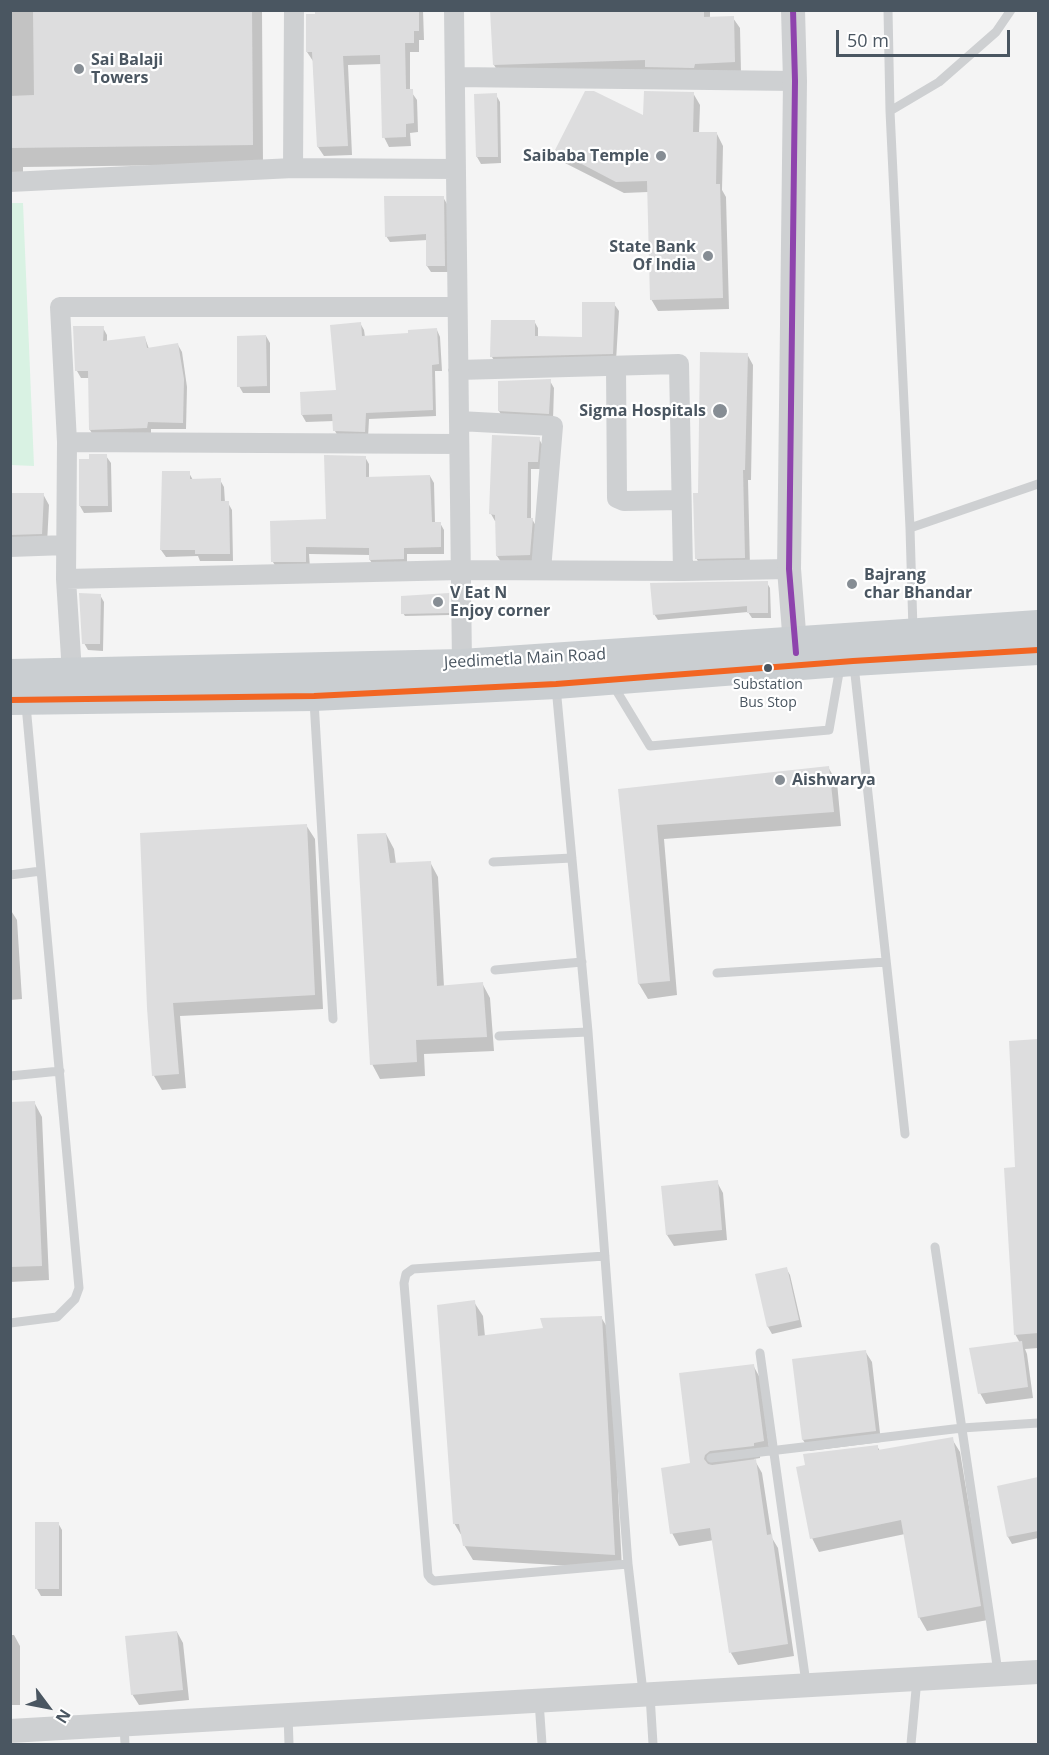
<!DOCTYPE html>
<style>
body{margin:0}
#map{position:relative;width:1049px;height:1755px;overflow:hidden;background:#f4f4f4;font-family:"Open Sans",sans-serif}
canvas{display:block}
.frame{position:absolute;inset:0;border:12px solid #4a5661;pointer-events:none}
.north{position:absolute;left:18px;top:1677px;width:60px;height:60px;-webkit-text-stroke:4px #fff;paint-order:stroke;rotate:122deg;font-size:16px;font-weight:700;line-height:24px;text-align:center;color:#4a5661}
.north::after{content:'';display:block;margin:auto;width:21px;height:27px;background:#4a5661;clip-path:polygon(50% 0,100% 100%,50% 72%,0 100%)}
.scale{position:absolute;left:836px;top:30px;width:174px;height:27px;box-sizing:border-box;border:3px solid #4a5661;border-top:0;padding-left:8px;font-size:18px;line-height:21px;white-space:nowrap;color:#4a5661;-webkit-text-stroke:4px #fff;paint-order:stroke}
</style>
<div id="map">
<canvas width="1049" height="1755"></canvas>
<div class="frame"></div>
<div class="north">N</div>
<div class="scale">50 m</div>
</div>
<script>
const g = document.querySelector('canvas').getContext('2d');
g.lineJoin = 'round';
function paint(path, color) { g.fillStyle = color; g.fill(path, 'evenodd'); }
const poly = rows => new Path2D(rows.map(r => 'M' + r).join(''));
function strokePath(path, color, width, dash) { g.strokeStyle = color; g.lineWidth = width; g.lineCap = dash ? 'butt' : 'round'; g.setLineDash(dash || []); g.stroke(path); }
function drawText(font, color, halo, rows, align = 'center') {
  g.font = font + ' "Open Sans",sans-serif'; g.lineWidth = 4.5; g.setLineDash([]); g.textBaseline = 'middle'; g.strokeStyle = halo; g.fillStyle = color; for (const [text, x, y, turn = 0] of rows) {
    g.save(); g.translate(x, y); g.rotate((+turn || 0) * Math.PI / 180); g.textAlign = isNaN(turn) ? turn : align; if (halo) g.strokeText(text, 0, 0); g.fillText(text, 0, 0); g.restore();
  }
}
paint(poly([
 [11,203,23,203,34,466,11,465]
]), '#d9f2e3');
paint(poly([
 [10,10,262,10,263,164,23,167,23,174,10,175],
 [317,10,423,10,424,40,419,40,419,52,410,52,410,90,417,100,418,132,410,133,411,146,389,147,384,137,382,64,348,65,352,155,324,156,318,147,313,61,307,52,307,16,317,15],
 [492,10,710,10,710,18,733,18,740,28,741,72,500,75,494,65],
 [693,93,700,105,699,134,717,134,723,146,722,190,726,197,729,309,658,311,651,299,648,192,624,193,563,162,556,150,644,118],
 [496,95,500,102,501,163,481,164,477,157],
 [443,197,447,204,448,272,431,272,427,266,428,240,390,242,386,236],
 [614,304,619,311,616,361,496,364,492,357,534,321,538,328,538,338,584,339],
 [360,323,364,330,365,337,409,334,437,330,440,337,442,371,435,371,436,416,369,419,368,438,339,438,335,431,334,421,306,422,302,415,337,392],
 [103,328,107,335,107,342,145,338,149,349,178,345,182,352,187,387,186,429,151,429,151,435,94,437,90,430,90,378,81,378,77,371],
 [266,336,270,343,270,393,243,393,239,386],
 [747,354,753,365,751,480,748,480,750,568,703,569,696,558,699,494],
 [550,381,554,388,553,420,503,418,499,411],
 [539,439,543,446,541,469,531,469,531,519,532,519,536,526,533,562,501,562,497,556,497,521,495,521,491,514],
 [106,456,111,463,112,512,84,513,80,506],
 [365,457,369,464,369,479,430,476,434,483,435,523,440,523,444,530,444,554,407,554,407,566,374,567,370,560,370,555,309,554,310,568,277,569,273,562,328,521],
 [189,473,193,480,220,480,224,487,225,503,228,503,232,510,233,561,200,561,198,556,166,557,161,550],
 [10,494,43,494,49,505,47,544,10,548],
 [767,583,770,588,771,618,752,618,748,612,658,620,654,614],
 [100,595,104,602,103,651,88,650,84,643],
 [448,595,450,615,405,616,403,613],
 [828,767,837,782,841,826,664,839,677,995,648,999,639,984,619,790],
 [306,825,315,839,323,1009,180,1016,186,1088,162,1090,154,1076,141,834],
 [386,834,394,849,396,864,430,862,438,877,444,987,482,983,490,998,494,1051,424,1054,425,1076,380,1079,372,1064],
 [10,909,17,920,22,999,10,1000],
 [1038,1041,1038,1348,1025,1349,1027,1354,1033,1398,986,1404,980,1393,1020,1343,1015,1334,1017,1169,1010,1043],
 [34,1102,42,1117,49,1280,10,1282,10,1103],
 [717,1182,723,1193,727,1240,674,1246,667,1235],
 [786,1268,790,1275,802,1327,772,1334,768,1327,756,1275],
 [474,1302,483,1316,485,1337,545,1330,601,1317,610,1332,622,1569,473,1560,464,1545,463,1538,454,1523],
 [865,1351,872,1362,881,1442,810,1451,803,1440,794,1360],
 [753,1365,760,1378,770,1454,760,1455,760,1458,754,1459,762,1473,772,1538,778,1548,794,1656,738,1665,731,1653,714,1540,679,1546,672,1533,692,1464],
 [952,1439,960,1452,988,1620,927,1631,919,1617,905,1534,819,1552,812,1538,877,1446,880,1451],
 [1038,1479,1038,1538,1012,1544,1008,1537,998,1487],
 [58,1523,62,1530,62,1596,41,1596,37,1589],
 [177,1632,183,1643,189,1700,139,1705,132,1694],
 [10,1635,14,1635,20,1646,20,1705,10,1705]
]), '#0003');
paint(poly([
 [33,10,252,10,253,145,10,148,10,96,34,95],
 [315,10,419,10,419,31,414,31,414,43,405,43,406,89,413,89,414,123,406,124,406,137,382,138,380,55,343,56,348,146,317,147,312,52,306,52,306,14,315,14],
 [490,10,704,10,704,17,734,16,735,62,695,64,694,68,645,67,645,60,493,65],
 [585,91,594,91,643,115,644,91,694,92,693,132,717,132,716,184,720,184,723,298,650,300,647,181,616,182,555,150],
 [497,93,498,157,476,157,474,94],
 [384,196,444,196,445,266,426,266,426,234,385,237],
 [582,302,615,302,613,354,490,357,491,320,535,320,535,336,582,337],
 [361,322,362,336,408,333,408,330,437,328,439,364,432,365,433,410,366,413,365,432,333,431,332,414,301,415,300,392,336,390,330,325],
 [73,326,104,326,103,341,145,336,147,348,178,343,184,379,183,423,148,422,147,428,89,430,88,371,75,371],
 [266,335,267,386,237,387,237,336],
 [700,352,748,353,745,470,743,470,745,558,695,559,693,493,698,493],
 [551,379,549,414,498,411,498,381],
 [492,435,540,437,538,462,528,462,527,518,533,518,530,555,496,556,495,515,489,514],
 [89,454,107,454,108,506,79,506,79,459,89,459],
 [324,455,366,456,366,477,430,475,432,522,441,522,441,547,404,548,404,559,369,560,369,548,306,547,306,562,271,562,270,521,326,519],
 [162,471,190,471,190,479,221,478,221,501,229,501,230,554,195,554,195,550,160,550],
 [10,493,44,493,42,534,10,535],
 [768,581,768,613,747,613,747,606,653,615,650,583],
 [79,593,101,594,100,644,82,644],
 [449,593,449,613,401,614,401,596],
 [829,766,834,812,657,825,670,981,638,984,618,789],
 [307,824,315,995,173,1003,179,1074,152,1076,147,1008,140,833],
 [386,833,390,863,431,861,437,986,483,982,487,1037,416,1040,417,1062,370,1065,357,834],
 [1038,1039,1038,1333,1014,1335,1004,1168,1015,1167,1009,1041],
 [35,1101,42,1266,10,1267,10,1102],
 [718,1180,722,1230,666,1235,661,1186],
 [787,1267,799,1320,767,1327,755,1274],
 [475,1300,478,1336,543,1328,540,1318,602,1316,615,1555,463,1546,459,1524,453,1524,437,1305],
 [1022,1341,1028,1387,978,1394,969,1348],
 [866,1350,876,1431,802,1440,792,1359],
 [754,1364,764,1441,754,1443,754,1446,710,1451,705,1455,704,1459,708,1464,712,1465,756,1459,767,1535,772,1534,788,1644,729,1653,710,1528,670,1534,661,1468,690,1463,679,1373],
 [953,1437,981,1606,918,1618,901,1520,810,1539,796,1467,805,1465,803,1454,878,1445,878,1450],
 [1038,1477,1038,1531,1007,1537,997,1486],
 [35,1522,59,1522,59,1589,35,1589],
 [177,1631,183,1690,131,1695,125,1636]
]), '#ddddde');
strokePath(poly([
 [888,10,890,111,910,528,913,630],
 [890,111,939,82,996,32,1011,10],
 [910,528,1038,484],
 [854,665,905,1134],
 [613,685,650,746,829,730,840,667],
 [556,687,588,1032,628,1564,643,1692],
 [314,701,333,1019],
 [493,862,572,858],
 [10,875,41,871],
 [495,970,582,962],
 [717,973,886,962],
 [499,1036,588,1032],
 [10,1076,60,1071],
 [935,1247,998,1672],
 [605,1256,413,1269,406,1274,404,1283,428,1575,431,1579,434,1581,628,1564],
 [10,1323,57,1317,75,1299,79,1288,26,705],
 [760,1353,806,1683],
 [711,1458,962,1428,1038,1423],
 [650,1695,653,1744],
 [539,1701,542,1744],
 [288,1715,289,1744],
 [124,1725,125,1744],
 [911,1744,917,1679]
]), '#ced0d2', 9);
strokePath(poly([
 [294,10,293,168,456,169],
 [454,10,462,664],
 [455,77,795,81],
 [10,182,293,168],
 [616,367,617,498,624,501,681,500],
 [458,370,679,364,683,571],
 [459,421,553,426,541,570],
 [67,442,459,444],
 [10,547,66,545],
 [66,579,461,570,683,571,789,569],
 [72,673,66,579,67,442,60,307,457,307]
]), '#ced0d2', 20);
strokePath(poly([
 [793,10,795,81,789,569,796,657],
 [10,1731,1038,1672]
]), '#ced0d2', 24);
strokePath(poly([
 [10,674,462,664,1038,625],
 [10,700,314,696,556,684,853,661,1038,650]
]), '#caced1', 30);
strokePath(poly([
 [793,10,795,81,789,569,796,653]
]), '#8e44ad', 6);
strokePath(poly([
 [10,700,314,696,556,684,853,661,1038,650]
]), '#f26522', 6);
for (const [x, y, r, color] of [
 [79,69,6,"#868d94"],
 [661,156,6,"#868d94"],
 [708,256,6,"#868d94"],
 [720,411,8,"#868d94"],
 [852,584,6,"#868d94"],
 [438,602,6,"#868d94"],
 [768,668,5,"#4a5661"],
 [780,780,6,"#868d94"]
]) { const dot = new Path2D(); dot.arc(x, y, r, 0, 2 * Math.PI); g.fillStyle = color; g.fill(dot); strokePath(dot, '#fff', 2); }
drawText('14px', '#4a5661', '#fff', [
 ["Substation",768,685],
 ["Bus Stop",768,703]
]);
drawText('bold 16px', '#4a5661', '#fff', [
 ["Sai Balaji",91,60],
 ["Towers",91,78],
 ["Saibaba Temple",649,156,"right"],
 ["State Bank",696,247,"right"],
 ["Of India",696,265,"right"],
 ["Sigma Hospitals",706,411,"right"],
 ["Bajrang",864,575],
 ["char Bhandar",864,593],
 ["V Eat N",450,593],
 ["Enjoy corner",450,611],
 ["Aishwarya",792,780]
], 'left');
drawText('16px', '#4a5661', '#fff', [
 ["Jeedimetla Main Road",525,659,-3]
]);
</script>
